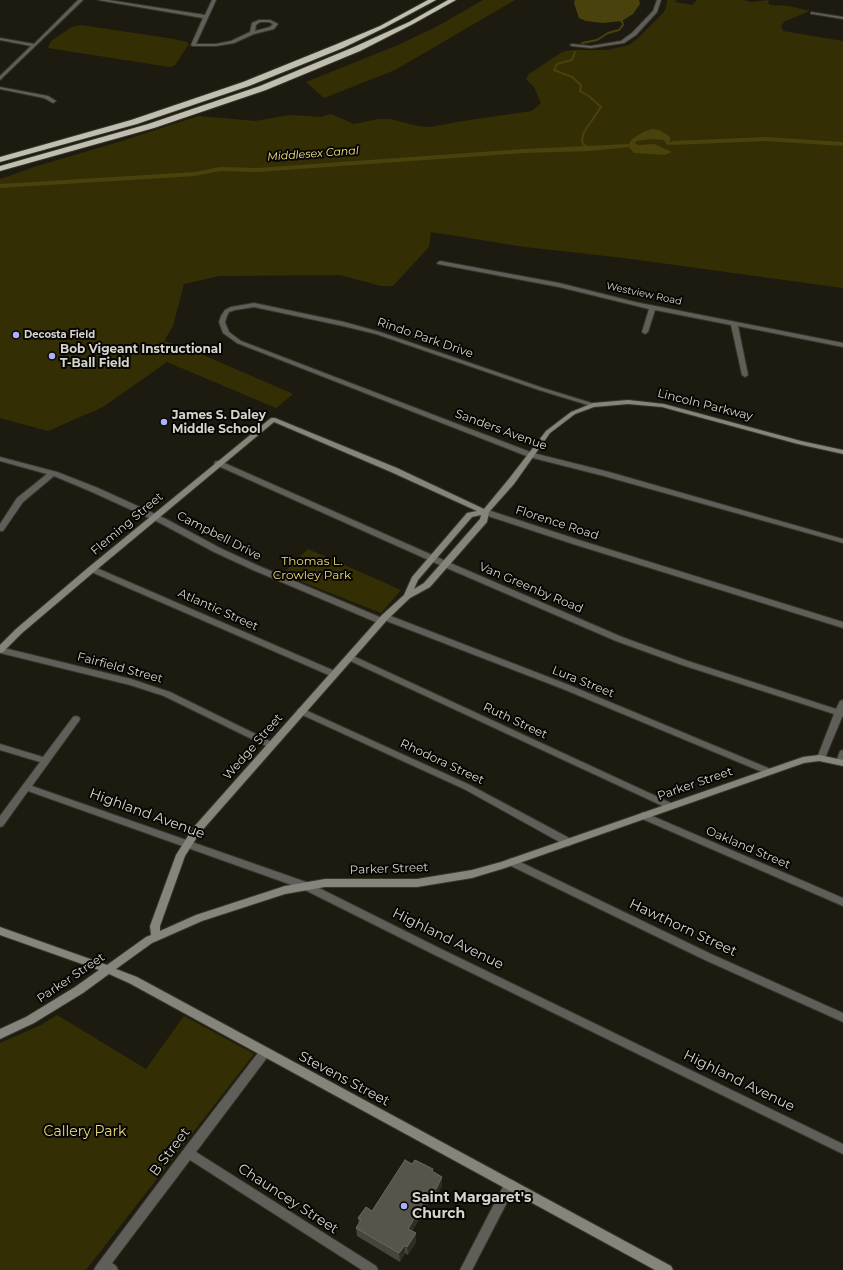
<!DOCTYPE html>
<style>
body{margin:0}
canvas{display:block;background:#1d1b10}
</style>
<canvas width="843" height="1270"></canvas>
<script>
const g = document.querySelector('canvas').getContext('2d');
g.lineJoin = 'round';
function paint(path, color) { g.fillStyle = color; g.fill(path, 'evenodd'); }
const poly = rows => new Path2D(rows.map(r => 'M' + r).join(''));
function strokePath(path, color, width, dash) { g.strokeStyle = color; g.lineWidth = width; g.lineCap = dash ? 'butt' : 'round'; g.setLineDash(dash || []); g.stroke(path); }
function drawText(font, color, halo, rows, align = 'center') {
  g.font = font + ' Montserrat,sans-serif'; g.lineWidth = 4; g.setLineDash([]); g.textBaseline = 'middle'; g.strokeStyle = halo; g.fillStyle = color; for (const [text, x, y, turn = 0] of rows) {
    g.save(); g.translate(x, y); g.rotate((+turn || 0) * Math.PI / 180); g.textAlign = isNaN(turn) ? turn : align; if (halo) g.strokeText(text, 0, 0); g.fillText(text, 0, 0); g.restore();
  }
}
paint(poly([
 [483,0,515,0,395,70,324,98,306,82,398,45,438,26],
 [667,0,676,0,675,2,692,5,697,0,744,0,751,2,769,0,768,3,770,5,789,6,810,11,785,21,781,26,783,31,843,41,843,288,624,258,525,247,431,232,429,247,393,286,381,286,340,275,219,276,184,284,173,326,164,341,187,348,293,394,276,408,167,362,103,407,48,431,0,418,0,179,37,166,112,144,199,116,255,121,290,115,321,117,331,114,354,124,378,119,390,119,418,126,431,127,463,121,532,111,541,103,534,87,526,79,529,74,562,52,572,50,607,50,629,45,636,40,663,13,666,8],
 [81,25,174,39,187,42,189,44,175,65,170,67,48,48,51,41,72,27],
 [308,549,401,590,381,613,282,574],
 [57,1015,146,1069,184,1016,254,1054,86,1270,0,1270,0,1043,41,1025]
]), '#342e04');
paint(poly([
 [575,0,639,0,640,4,633,14,622,21,603,23,586,21,579,18,574,3],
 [652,129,660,130,670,137,670,142,675,144,667,145,664,140,650,139,637,141,635,142,636,144,639,145,654,144,672,152,664,155,634,153,628,146,631,140,643,132]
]), '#4a420d');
strokePath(poly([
 [582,43,597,40,608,33,619,30,623,25,622,21,619,20],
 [575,52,572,60,557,64,554,70,572,77,581,85,580,91,590,97,601,107,584,132,582,139,583,144,590,149]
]), '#4a420d', 2);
paint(poly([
 [766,137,843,142,843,146,766,141,673,145,670,143,673,141,766,137],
 [628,144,630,145,630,147,590,151,524,153,257,172,220,171,195,176,0,188,0,184,195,172,220,167,257,168,524,149,628,144]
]), '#4a420d');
const street = poly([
 [78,0,83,0,0,80,0,76,31,46,0,40,0,38,34,44,78,0],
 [98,0,108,0,205,15,212,0,216,0,196,44,216,44,231,41,250,32,252,23,259,20,270,20,278,24,274,29,254,34,234,43,216,46,193,46,191,45,203,18,98,0],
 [260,22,269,22,273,24,270,27,255,31,256,25,260,22],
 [657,0,661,0,657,12,636,35,624,43,591,48,572,46,570,45,572,44,591,46,621,41,632,33,653,11,657,0],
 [811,12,843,17,843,19,813,14,811,14,811,12],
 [0,87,48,96,56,101,53,103,44,98,0,89,0,87],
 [440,261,559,283,635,302,843,343,843,347,738,326,748,375,745,377,742,375,731,325,655,310,648,332,645,334,642,332,649,309,559,287,438,264,437,263,440,261],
 [254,303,344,322,380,332,543,388,595,404,596,405,593,407,591,406,539,390,376,334,343,326,254,307,235,310,229,312,227,316,225,322,229,332,241,341,533,453,609,472,843,539,843,543,604,476,529,457,237,343,223,333,219,322,221,316,225,310,231,307,254,303],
 [0,457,57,472,98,488,166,519,220,548,259,566,382,618,382,615,388,615,569,685,773,770,774,772,773,774,767,774,563,689,384,620,384,623,378,623,253,570,214,552,160,523,92,492,54,476,23,502,3,531,0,531,0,524,17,498,47,474,0,461,0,457],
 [216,461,220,461,448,562,622,637,688,661,836,709,840,701,843,700,843,717,842,717,825,758,824,760,821,761,818,760,817,758,834,714,682,665,616,641,442,566,216,465,214,463,216,461],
 [482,510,488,510,579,540,843,622,843,628,573,544,482,514,481,512,482,510],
 [92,566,337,672,338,674,337,676,331,676,89,571,88,569,92,566],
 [0,647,131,679,170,692,274,743,275,745,274,747,268,747,164,696,130,685,0,653,0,647],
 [349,654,673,804,674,806,673,808,670,809,667,808,346,659,345,657,349,654],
 [301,708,470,785,571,839,573,842,571,845,568,846,565,845,464,789,298,713,297,711,298,709,301,708],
 [76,716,79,717,80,719,79,721,32,786,309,883,441,949,843,1144,843,1154,435,955,303,889,28,791,3,826,0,827,0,816,40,762,0,750,0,744,43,757,73,717,76,716],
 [843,750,843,764,840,765,837,764,836,762,840,751,843,750],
 [643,812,843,898,843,906,640,818,638,816,640,814,643,812],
 [512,858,711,954,843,1013,843,1022,705,960,509,865,507,862,509,859,512,858],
 [265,1047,269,1049,270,1052,269,1055,196,1152,376,1266,378,1270,362,1270,190,1160,112,1263,116,1266,118,1270,94,1270,96,1266,184,1149,261,1049,265,1047],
 [510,1180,514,1181,516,1185,472,1270,460,1270,506,1181,510,1180]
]);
const secondary = poly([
 [628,400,664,404,801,441,843,450,843,454,798,444,662,407,628,404,594,407,575,414,550,433,514,484,489,512,487,522,430,587,410,598,388,619,199,834,185,856,160,926,160,931,196,915,285,886,325,879,417,879,472,870,501,862,803,757,819,755,843,760,843,766,819,761,804,763,505,868,472,878,417,887,325,887,285,894,202,921,152,943,116,969,137,977,671,1266,673,1270,655,1270,129,983,109,974,83,993,34,1023,0,1039,0,1029,26,1017,75,987,99,970,0,935,0,927,107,965,146,937,151,935,150,926,176,855,193,828,382,615,404,595,412,577,467,513,477,511,391,472,274,422,95,571,22,633,3,652,0,653,0,645,16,629,89,567,271,418,275,418,397,468,484,509,508,480,546,431,571,412,593,403,628,400],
 [481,515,480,519,424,583,414,589,418,580,472,517,481,515]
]);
const highway = poly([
 [428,0,436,0,384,28,343,48,249,86,137,124,0,162,0,157,131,120,243,82,337,44,380,26,428,0],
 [448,0,456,0,413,24,360,51,266,90,154,128,0,171,0,166,148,124,260,86,354,47,409,22,448,0]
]);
strokePath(street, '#37352a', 2);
strokePath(secondary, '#37352a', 2);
strokePath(highway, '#37352a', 2);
paint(street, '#5f5e58');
paint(secondary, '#86857b');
paint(highway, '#c0beaf');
paint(poly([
 [412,1164,433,1172,442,1186,435,1197,433,1196,412,1231,416,1242,408,1255,405,1253,400,1262,357,1236,356,1228,359,1224,358,1218,372,1211]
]), '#47463a');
paint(poly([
 [442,1177,442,1186,435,1197,436,1189],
 [433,1187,433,1196,408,1237,408,1229],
 [416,1233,416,1242,408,1255,407,1247],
 [405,1245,405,1253,400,1262,399,1253]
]), '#302e23');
const building = poly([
 [405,1160,412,1164,415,1160,433,1169,432,1171,442,1177,436,1189,433,1187,408,1229,416,1233,407,1247,405,1245,399,1253,356,1228,361,1220,358,1218,366,1207,372,1211,405,1160]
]);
paint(building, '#56554a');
strokePath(building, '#6a695e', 1);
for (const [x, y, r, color] of [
 [16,335,4,"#aab0fb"],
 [52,356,4,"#aab0fb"],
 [164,422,4,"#aab0fb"],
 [404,1206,4,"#aab0fb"]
]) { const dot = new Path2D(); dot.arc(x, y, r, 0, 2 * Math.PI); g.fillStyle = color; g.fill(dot); strokePath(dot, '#070603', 1.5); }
drawText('10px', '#d5d4cd', '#070603', [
 ["Westview Road",644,294,12]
]);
drawText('bold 10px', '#d5d4cd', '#070603', [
 ["Decosta Field",24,335]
], 'left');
drawText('italic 11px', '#f5e686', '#070603', [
 ["Middlesex Canal",313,154,-4]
]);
drawText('12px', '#d5d4cd', '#070603', [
 ["Rindo Park Drive",425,338,19],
 ["Lincoln Parkway",705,405,14],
 ["Sanders Avenue",501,430,20],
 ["Florence Road",557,523,18],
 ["Fleming Street",127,524,-40],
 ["Campbell Drive",219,536,27],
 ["Van Greenby Road",531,588,23],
 ["Atlantic Street",218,610,24],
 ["Fairfield Street",120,668,15],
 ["Lura Street",583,682,22],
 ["Ruth Street",515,721,25],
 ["Wedge Street",253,747,-49],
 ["Rhodora Street",442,762,25],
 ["Parker Street",695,784,-19],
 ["Oakland Street",748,848,23],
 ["Parker Street",389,869,-2],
 ["Parker Street",71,978,-34]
]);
drawText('bold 12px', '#d5d4cd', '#070603', [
 ["Bob Vigeant Instructional",60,349],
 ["T-Ball Field",60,363],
 ["James S. Daley",172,415],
 ["Middle School",172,429]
], 'left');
drawText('12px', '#eadb7c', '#070603', [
 ["Thomas L.",312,561],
 ["Crowley Park",312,575]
]);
drawText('14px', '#d5d4cd', '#070603', [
 ["Highland Avenue",147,814,20],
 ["Hawthorn Street",683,928,25],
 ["Highland Avenue",448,939,26],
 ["Stevens Street",344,1079,28],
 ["Highland Avenue",739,1081,26],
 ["B Street",170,1152,-53],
 ["Chauncey Street",288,1199,33]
]);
drawText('14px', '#eadb7c', '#070603', [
 ["Callery Park",85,1132]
]);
drawText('bold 14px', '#d5d4cd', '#070603', [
 ["Saint Margaret's",412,1198],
 ["Church",412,1214]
], 'left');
</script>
